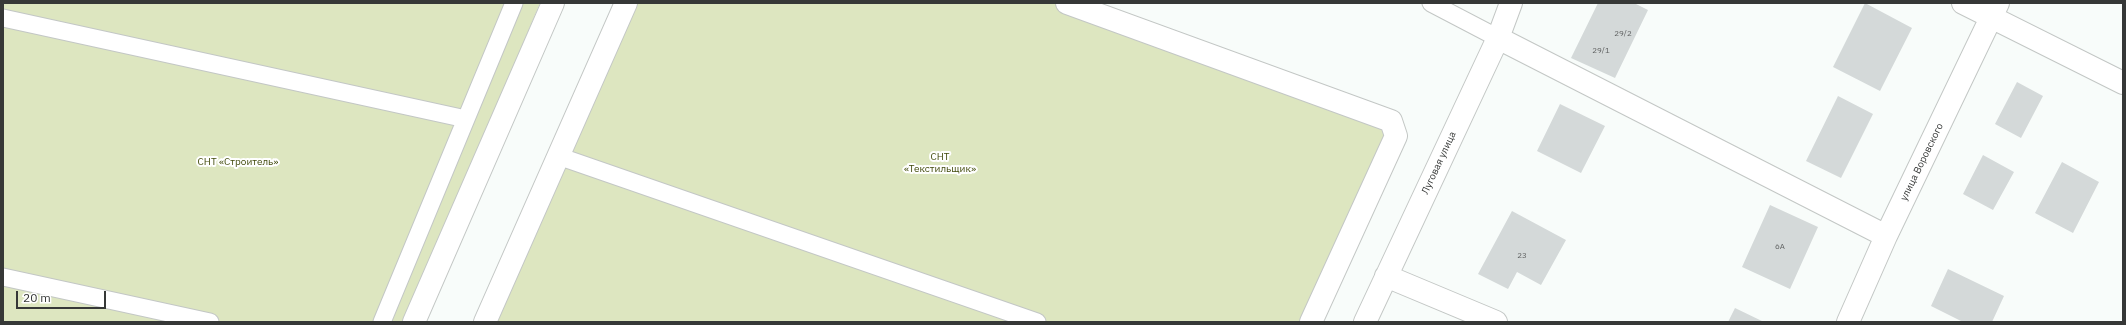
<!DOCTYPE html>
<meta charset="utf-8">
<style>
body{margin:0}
#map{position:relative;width:2126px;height:325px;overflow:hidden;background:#f8fcfa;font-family:"IBM Plex Sans",sans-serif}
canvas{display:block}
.frame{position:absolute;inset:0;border:4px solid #363837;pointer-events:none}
.scale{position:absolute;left:16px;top:291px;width:90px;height:18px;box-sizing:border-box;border:2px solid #363837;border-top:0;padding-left:5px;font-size:12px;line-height:14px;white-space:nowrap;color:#363837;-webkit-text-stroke:3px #fff;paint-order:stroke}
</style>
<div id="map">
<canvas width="2126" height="325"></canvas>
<div class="frame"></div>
<div class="scale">20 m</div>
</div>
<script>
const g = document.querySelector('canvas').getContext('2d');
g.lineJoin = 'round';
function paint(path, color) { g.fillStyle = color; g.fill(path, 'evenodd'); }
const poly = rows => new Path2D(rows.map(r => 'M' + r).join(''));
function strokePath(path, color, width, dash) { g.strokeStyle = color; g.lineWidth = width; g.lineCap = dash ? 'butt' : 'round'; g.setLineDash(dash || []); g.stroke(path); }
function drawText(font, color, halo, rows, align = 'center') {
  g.font = font + ' "IBM Plex Sans",sans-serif'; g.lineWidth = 4; g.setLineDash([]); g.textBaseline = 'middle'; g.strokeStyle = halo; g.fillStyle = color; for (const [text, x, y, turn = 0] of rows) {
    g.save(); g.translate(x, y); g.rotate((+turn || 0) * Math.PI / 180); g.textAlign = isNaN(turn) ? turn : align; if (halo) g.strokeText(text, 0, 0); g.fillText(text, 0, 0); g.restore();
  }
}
paint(poly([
 [3,3,540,3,406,322,3,322],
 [626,3,1067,3,1391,121,1311,322,485,322]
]), '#dde6c0');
paint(poly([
 [1598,3,1634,3,1648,10,1615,78,1571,58],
 [1865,3,1912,28,1880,91,1833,67],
 [2017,82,2043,96,2021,138,1995,124],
 [1838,96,1873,114,1841,178,1806,161],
 [1560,104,1605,126,1581,173,1537,151],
 [1983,155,2014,172,1993,210,1963,194],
 [2062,162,2099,182,2073,233,2035,213],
 [1770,205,1818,227,1790,289,1742,267],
 [1512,211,1566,240,1541,285,1517,272,1508,289,1478,274],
 [1948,269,2004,296,1992,322,1963,322,1931,306],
 [1735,308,1764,322,1728,322]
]), '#d4d9d9');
const service = poly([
 [1431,3,1498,38],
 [3,18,466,119],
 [558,156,1037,322],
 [3,277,210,322],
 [382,322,514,3]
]);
const minor = poly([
 [1067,3,1391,121,1396,136,1311,322],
 [1963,3,2123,83],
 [1498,38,1886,236],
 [1386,276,1496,322],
 [414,322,553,3],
 [485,322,626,3],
 [1365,322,1498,38,1511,3],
 [1848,322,1886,236,1998,3]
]);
strokePath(service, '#c3c7c5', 19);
strokePath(minor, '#c3c7c5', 24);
strokePath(service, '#fff', 17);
strokePath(minor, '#fff', 22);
drawText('8px', '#5e6060', null, [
 ["29/2",1623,34],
 ["29/1",1601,51],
 ["6А",1780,247],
 ["23",1522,256]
]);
drawText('10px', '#424b0c', '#fff', [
 ["СНТ",940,157],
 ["«Текстильщик»",940,169],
 ["СНТ «Строитель»",238,162]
]);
drawText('10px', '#363837', '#fff', [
 ["улица Воровского",1922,162,-64],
 ["Луговая улица",1439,163,-65]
]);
</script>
